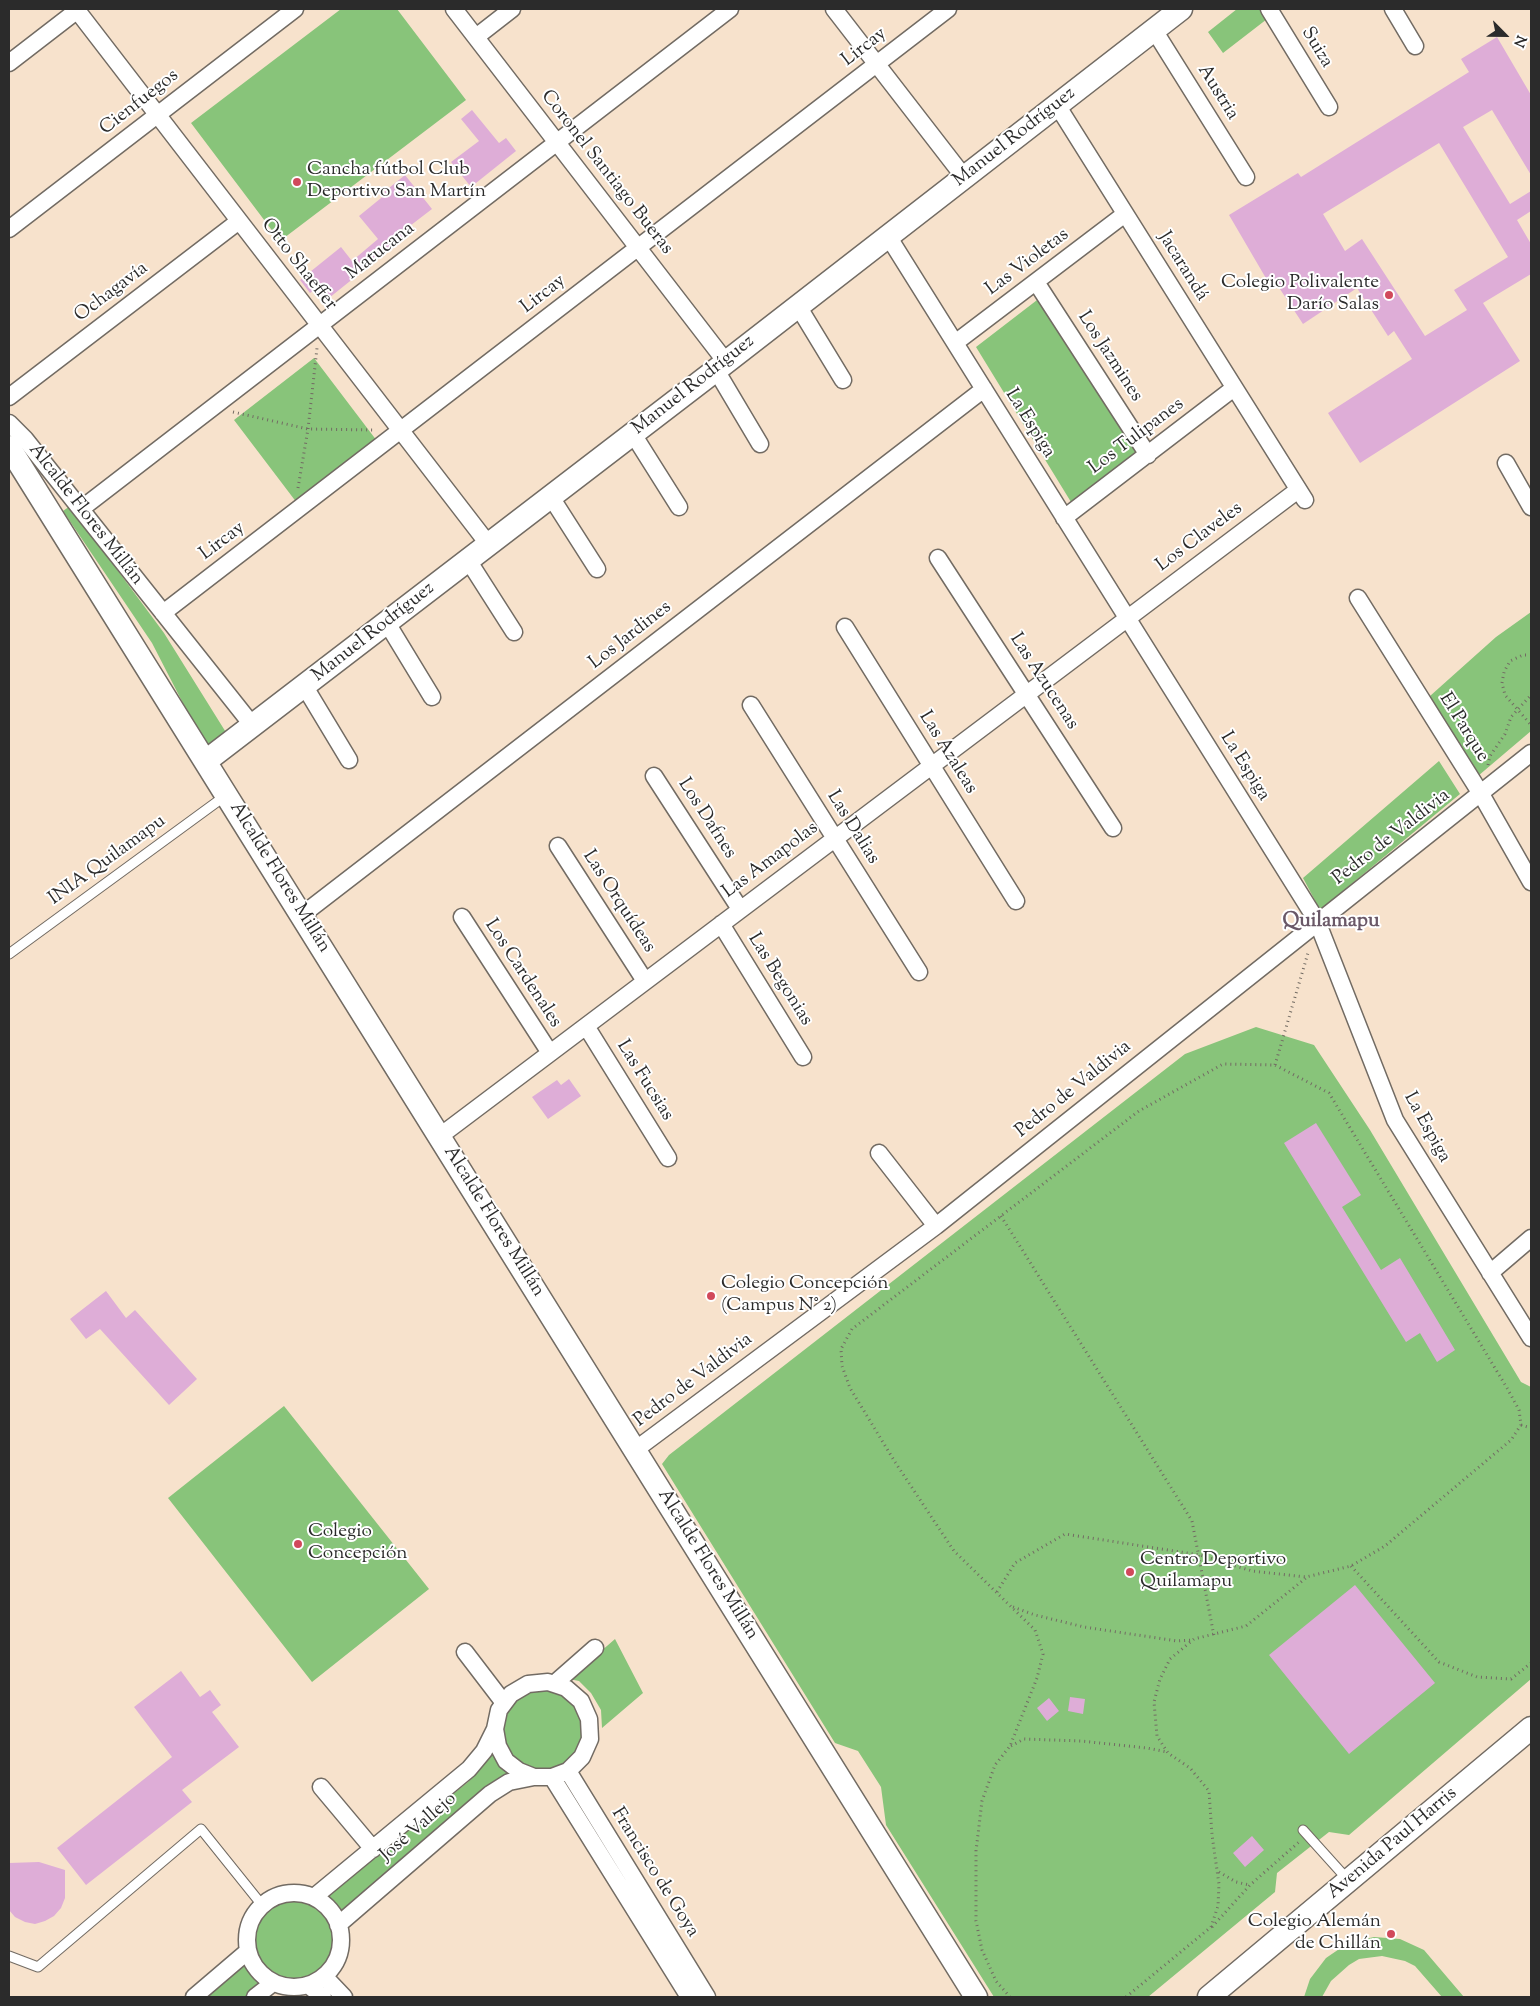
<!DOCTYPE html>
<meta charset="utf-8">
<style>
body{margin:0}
#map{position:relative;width:1540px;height:2006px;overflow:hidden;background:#f7e2cc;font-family:"Sorts Mill Goudy",serif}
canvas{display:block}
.frame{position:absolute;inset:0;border:10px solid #2b2b2b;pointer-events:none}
.north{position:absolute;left:1480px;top:10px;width:50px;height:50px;-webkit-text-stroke:4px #fff;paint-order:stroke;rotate:113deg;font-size:14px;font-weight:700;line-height:20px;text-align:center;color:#2b2b2b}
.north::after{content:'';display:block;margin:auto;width:18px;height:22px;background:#2b2b2b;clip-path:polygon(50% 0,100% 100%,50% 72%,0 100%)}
</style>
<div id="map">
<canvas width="1540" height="2006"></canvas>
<div class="frame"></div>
<div class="north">N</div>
</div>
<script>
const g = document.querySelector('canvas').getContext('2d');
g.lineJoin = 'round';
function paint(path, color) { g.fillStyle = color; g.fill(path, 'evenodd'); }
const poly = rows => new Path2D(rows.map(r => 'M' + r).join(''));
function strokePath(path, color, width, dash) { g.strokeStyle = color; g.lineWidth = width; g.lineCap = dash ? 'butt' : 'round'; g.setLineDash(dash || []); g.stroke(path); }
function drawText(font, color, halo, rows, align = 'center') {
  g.font = font + ' "Sorts Mill Goudy",serif'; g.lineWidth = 4; g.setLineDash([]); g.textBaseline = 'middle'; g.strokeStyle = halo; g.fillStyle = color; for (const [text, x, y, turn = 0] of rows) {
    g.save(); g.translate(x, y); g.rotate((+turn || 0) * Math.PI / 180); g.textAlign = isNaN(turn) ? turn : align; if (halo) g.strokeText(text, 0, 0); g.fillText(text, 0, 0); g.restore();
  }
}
paint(poly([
 [341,9,397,9,466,100,280,241,191,123],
 [1237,9,1280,9,1223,53,1208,32],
 [1041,297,1137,452,1071,502,976,347],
 [314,358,377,441,297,503,234,420],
 [70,506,164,633,227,734,207,750,152,643,63,511],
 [1531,612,1531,731,1478,776,1430,696,1496,637],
 [1439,761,1460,794,1320,910,1303,878],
 [1256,1027,1314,1045,1370,1130,1521,1382,1531,1387,1531,1679,1349,1835,1329,1832,1277,1873,1275,1892,1148,1997,994,1997,886,1825,881,1787,858,1751,835,1743,662,1464,669,1455,1185,1054],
 [284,1406,429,1589,312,1682,168,1498],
 [615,1639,643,1693,602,1728,601,1710,591,1693,579,1681,569,1679],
 [548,1688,565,1694,578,1706,585,1722,585,1739,564,1768,547,1773,514,1762,504,1748,501,1730,505,1713,515,1699,530,1690],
 [496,1741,524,1778,339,1921,321,1900,468,1782,488,1760],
 '250 1940a43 43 0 1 1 86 0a43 43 0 1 1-86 0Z',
 [1374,1937,1400,1939,1424,1950,1464,1997,1442,1997,1415,1966,1405,1961,1382,1956,1359,1959,1349,1965,1331,1981,1322,1997,1304,1997,1310,1979,1326,1958,1348,1943],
 [243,1961,263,1987,251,1997,199,1997]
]), '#88c47a');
paint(poly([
 [1497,37,1531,95,1531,175,1492,110,1463,127,1510,204,1531,191,1531,211,1517,220,1531,244,1531,274,1483,303,1520,361,1360,463,1328,413,1412,359,1394,331,1388,336,1357,288,1303,324,1272,277,1267,280,1229,215,1298,173,1301,177,1469,72,1461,59],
 [1439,143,1508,257,1454,290,1467,310,1425,336,1362,239,1345,251,1323,214],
 [472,110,499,143,506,138,516,151,471,187,451,162,479,141,461,119],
 [405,175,432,209,402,232,405,237,324,302,314,290,310,293,300,280,341,247,352,261,378,239,359,216,386,194,384,192],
 [569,1079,581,1096,548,1119,532,1097,557,1080,561,1085],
 [1316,1123,1361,1195,1342,1207,1381,1270,1400,1258,1455,1350,1437,1362,1420,1333,1406,1342,1284,1143],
 [106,1291,126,1318,135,1310,197,1379,169,1405,100,1329,86,1339,70,1319],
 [1355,1585,1435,1683,1349,1754,1269,1655],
 [181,1671,200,1697,210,1690,221,1705,212,1712,239,1747,182,1790,192,1802,86,1885,57,1848,172,1757,134,1707],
 [1070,1697,1085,1699,1083,1714,1068,1711],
 [1049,1698,1059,1711,1047,1721,1037,1708],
 [1252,1836,1264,1850,1245,1867,1233,1853],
 [39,1862,65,1870,65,1898,61,1908,54,1916,45,1921,35,1924,25,1922,15,1917,9,1910,9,1863]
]), '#deadd7');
const lane = poly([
 [9,954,225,796],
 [1303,1830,1348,1880],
 [9,1956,38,1967,201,1829,262,1905]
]);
const street = poly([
 [76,9,489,545],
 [454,9,726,362],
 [834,9,964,177],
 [1269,9,1329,107],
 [1393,9,1415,46],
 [1154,30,1246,177],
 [476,37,512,9],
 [9,63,79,9],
 [1057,105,1305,500],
 [9,229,295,9],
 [888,236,1317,921,1395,1120,1531,1338],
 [1036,282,1148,455],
 [798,306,843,380],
 [955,343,1125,214],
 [716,370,760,444],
 [9,397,239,221],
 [9,423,25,439,253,726],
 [633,434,679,507],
 [1506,463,1531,507],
 [551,497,597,569],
 [81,509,730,9],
 [1064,518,1234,388],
 [938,558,1113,828],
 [468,560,514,632],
 [1358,598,1481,794,1531,882],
 [163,613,948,9],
 [387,623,432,697],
 [845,627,1016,901],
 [305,687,349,760],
 [751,705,919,972],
 [654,776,740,909],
 [558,846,645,981],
 [302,915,984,389],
 [462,917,550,1053],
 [721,924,803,1057],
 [586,1026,668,1158],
 [440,1136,1298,490],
 [879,1153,936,1226],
 [1490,1273,1531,1238],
 [635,1450,936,1226,1531,753],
 [465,1652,504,1703],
 [554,1684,595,1648],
 [495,1729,498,1746,506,1761,519,1771,534,1777],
 [568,1771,707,1997],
 [552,1777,689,1997],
 [321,1787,373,1849],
 '247 1940a47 47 0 1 1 94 0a47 47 0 1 1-94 0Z',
 [314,1897,469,1769,484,1751,495,1729,499,1710,511,1694,528,1684,548,1682,566,1688,581,1701,589,1719,590,1739,582,1757,568,1771,552,1777,534,1777,509,1782,490,1794,338,1925],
 [324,1976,344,1997],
 [308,1985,323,1997],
 [194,1997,248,1951],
 [255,1997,273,1983]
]);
const secondary = poly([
 [9,447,976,1997],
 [206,761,716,370,1181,9],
 [1209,1997,1531,1728]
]);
strokePath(lane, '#726b63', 11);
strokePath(street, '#726b63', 19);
strokePath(secondary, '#726b63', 25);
strokePath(poly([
 [233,412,308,429,375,430],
 [298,488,308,429,317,348],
 [1531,655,1523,655,1510,661,1504,672,1502,683,1505,695,1531,725],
 [1488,765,1490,756,1505,734,1511,717,1531,695],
 [1275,1065,1308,953],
 [1001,1216,1192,1521,1214,1636],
 [1521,1425,1531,1428],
 [1351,1566,1439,1662,1477,1677,1511,1679,1531,1663],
 [997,1592,1015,1563,1065,1534,1200,1555,1252,1571,1306,1577,1351,1566,1385,1546,1511,1440,1521,1425,1519,1410,1507,1388,1329,1093,1275,1065,1223,1064,1139,1111,852,1329,841,1349,842,1366,850,1388,895,1462,954,1551,1035,1630,1043,1654,1037,1678,1010,1746,995,1765,982,1801,976,1851,976,1921,982,1950,996,1981,1010,1997],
 [1013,1607,1035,1615,1084,1627,1177,1641,1193,1640],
 [1011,1746,1024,1739,1081,1741,1147,1748,1167,1752],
 [1219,1872,1236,1882,1249,1885],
 [1212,1927,1250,1885,1299,1842],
 [1126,1997,1211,1927,1218,1906,1219,1884,1212,1835,1209,1791,1190,1768,1168,1753,1157,1736,1154,1702,1160,1679,1170,1659,1194,1639,1246,1626,1306,1578]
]), '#726b63', 3, [1, 4]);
strokePath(lane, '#fff', 9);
strokePath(street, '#fff', 16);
strokePath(secondary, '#fff', 22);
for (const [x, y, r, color] of [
 [297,182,5,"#d1495b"],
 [1389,295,5,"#d1495b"],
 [711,1296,5,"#d1495b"],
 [298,1544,5,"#d1495b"],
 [1130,1572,5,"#d1495b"],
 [1391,1934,5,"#d1495b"]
]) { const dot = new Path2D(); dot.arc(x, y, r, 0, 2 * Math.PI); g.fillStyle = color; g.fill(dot); strokePath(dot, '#fff', 2); }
drawText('19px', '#2b2b2b', '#fff', [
 ["Lircay",865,48,-38],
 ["Suiza",1316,48,59],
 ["Austria",1217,93,58],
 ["Cienfuegos",140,103,-38],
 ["Manuel Rodríguez",1015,138,-38],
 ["Coronel Santiago Bueras",606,173,52],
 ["Matucana",381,252,-38],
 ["Las Violetas",1028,263,-37],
 ["Otto Shaeffer",298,265,52],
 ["Jacarandá",1182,267,58],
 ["Ochagavía",112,293,-37],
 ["Lircay",544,295,-38],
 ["Los Jazmines",1109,357,57],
 ["Manuel Rodríguez",694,386,-38],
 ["La Espiga",1029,424,58],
 ["Los Tulipanes",1137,437,-37],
 ["Alcalde Flores Millán",85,515,52],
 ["Los Claveles",1200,538,-37],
 ["Lircay",223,542,-37],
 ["Manuel Rodríguez",374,633,-38],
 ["Los Jardines",631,636,-38],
 ["Las Azucenas",1043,682,57],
 ["El Parque",1463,728,58],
 ["Las Azaleas",947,753,58],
 ["La Espiga",1244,767,58],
 ["Los Dafnes",706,819,57],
 ["Las Dalias",852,828,58],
 ["Pedro de Valdivia",1392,838,-38],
 ["INIA Quilamapu",108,861,-36],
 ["Las Amapolas",771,861,-37],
 ["Alcalde Flores Millán",279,878,58],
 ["Las Orquídeas",618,902,57],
 ["Los Cardenales",522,974,57],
 ["Las Begonias",779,980,58],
 ["Las Fucsias",644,1081,58],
 ["Pedro de Valdivia",1074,1090,-39],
 ["La Espiga",1426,1128,61],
 ["Alcalde Flores Millán",493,1222,58],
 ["Pedro de Valdivia",694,1381,-37],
 ["Alcalde Flores Millán",707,1565,58],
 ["José Vallejo",419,1828,-41],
 ["Avenida Paul Harris",1393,1844,-40],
 ["Francisco de Goya",654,1873,58]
]);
drawText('19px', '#2b2b2b', '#fff', [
 ["Cancha fútbol Club",307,171],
 ["Deportivo San Martín",307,193],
 ["Colegio Polivalente",1379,284,"right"],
 ["Darío Salas",1379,306,"right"],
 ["Colegio Concepción",721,1285],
 ["(Campus N° 2)",721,1307],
 ["Colegio",308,1533],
 ["Concepción",308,1555],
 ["Centro Deportivo",1140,1561],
 ["Quilamapu",1140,1583],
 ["Colegio Alemán",1381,1923,"right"],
 ["de Chillán",1381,1945,"right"]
], 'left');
drawText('bold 20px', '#6a5867', '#fff', [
 ["Quilamapu",1331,923]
]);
</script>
